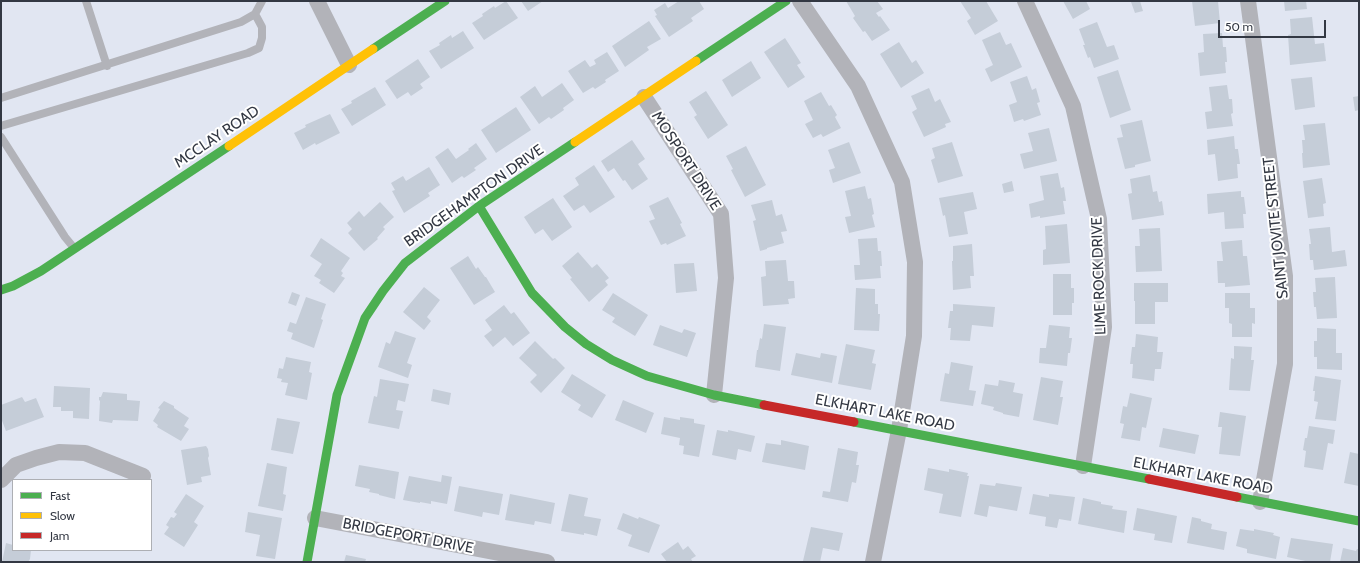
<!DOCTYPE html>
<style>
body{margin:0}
#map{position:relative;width:1360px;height:563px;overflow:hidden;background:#e1e6f2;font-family:Cabin,sans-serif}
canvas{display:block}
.frame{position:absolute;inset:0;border:2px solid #333843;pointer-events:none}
.legend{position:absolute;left:12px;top:479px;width:140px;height:72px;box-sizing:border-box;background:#fff;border:1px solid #adafb4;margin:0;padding:5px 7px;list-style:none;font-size:12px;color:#333843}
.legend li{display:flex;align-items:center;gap:8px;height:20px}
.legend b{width:20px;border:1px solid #adafb4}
.scale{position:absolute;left:1218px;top:20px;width:108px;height:18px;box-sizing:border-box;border:2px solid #333843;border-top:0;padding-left:5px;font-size:12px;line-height:14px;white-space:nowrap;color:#333843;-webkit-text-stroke:3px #fff;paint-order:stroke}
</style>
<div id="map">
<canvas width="1360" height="563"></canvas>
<div class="frame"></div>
<ul class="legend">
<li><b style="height:5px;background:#4caf50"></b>Fast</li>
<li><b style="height:5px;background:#ffc107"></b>Slow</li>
<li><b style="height:5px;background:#c62828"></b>Jam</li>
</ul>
<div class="scale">50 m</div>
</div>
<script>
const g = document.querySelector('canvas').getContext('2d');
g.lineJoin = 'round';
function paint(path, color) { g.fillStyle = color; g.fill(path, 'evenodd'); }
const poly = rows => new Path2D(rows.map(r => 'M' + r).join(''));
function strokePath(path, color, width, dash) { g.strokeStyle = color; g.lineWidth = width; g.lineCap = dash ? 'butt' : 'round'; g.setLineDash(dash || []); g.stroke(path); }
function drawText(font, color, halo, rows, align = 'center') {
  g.font = font + ' Cabin,sans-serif'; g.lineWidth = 4; g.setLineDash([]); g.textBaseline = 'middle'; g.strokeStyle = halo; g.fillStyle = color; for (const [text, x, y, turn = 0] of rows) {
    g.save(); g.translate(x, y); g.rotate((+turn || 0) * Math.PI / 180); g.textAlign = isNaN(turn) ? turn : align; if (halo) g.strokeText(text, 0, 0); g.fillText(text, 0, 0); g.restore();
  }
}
paint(poly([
 [506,1,518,18,484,40,472,23,483,16,482,14,494,6,495,8],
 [521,1,543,1,528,11],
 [679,1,699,1,704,9,691,18,693,21,669,37,655,16,657,15,654,10,665,3,668,8],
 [846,1,877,1,883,9,876,13,879,17,880,16,890,30,872,41,865,31,863,32,853,18,855,16],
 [960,1,986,1,998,21,975,35,967,21,971,18],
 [1063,1,1086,1,1090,9,1073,19],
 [1134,1,1140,1,1143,11,1135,13,1131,2],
 [1192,1,1218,1,1220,23,1195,26],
 [1284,1,1306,1,1307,9,1285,11],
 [1312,17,1315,44,1324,43,1326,61,1290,65,1288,35,1291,34,1290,19],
 [649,21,661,39,647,47,649,50,625,67,612,46],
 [1097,22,1107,47,1114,45,1119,59,1094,68,1090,57,1088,58,1083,45,1085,45,1079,29],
 [463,31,474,48,441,69,429,51,440,45,439,43,451,35,452,38],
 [1000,32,1006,45,1011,43,1022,67,991,82,985,69,993,65,982,40],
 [1222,33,1223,47,1226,47,1227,62,1225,62,1226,73,1200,76,1198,53,1204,52,1203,34],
 [785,38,801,63,797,65,805,77,788,88,764,52],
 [899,42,912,63,916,60,924,73,901,88,880,54],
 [607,52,619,71,605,80,606,82,595,89,593,87,583,93,568,71,585,60,590,67,596,64,594,60],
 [418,59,430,77,420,84,423,88,411,96,408,92,397,99,385,81],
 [751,61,761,78,732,97,722,80],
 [1118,70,1131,110,1110,118,1097,77],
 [1027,76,1032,90,1036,88,1040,102,1037,103,1041,115,1024,121,1023,119,1014,122,1009,105,1017,102,1010,82],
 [1312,77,1315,107,1295,110,1291,79],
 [562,83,574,100,563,108,564,110,551,119,549,117,539,124,520,97,535,86,542,97],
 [1227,85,1229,99,1232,99,1233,113,1231,114,1233,126,1207,129,1205,112,1212,111,1209,87],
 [375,87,386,105,352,126,341,109,352,103,351,101],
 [929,88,935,102,940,99,951,122,945,124,946,127,924,137,912,112,917,109,911,96],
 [706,91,728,125,708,139,694,117,697,115,689,102],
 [821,92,829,106,831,105,837,115,835,117,841,128,823,137,821,134,813,138,805,124,813,120,804,101],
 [1359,96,1359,110,1355,111,1353,97],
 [516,107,531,130,496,153,481,130],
 [330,114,340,133,316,145,315,143,303,150,294,133,306,127,305,125],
 [1142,120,1151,161,1135,165,1135,167,1125,169,1117,138,1123,137,1120,125],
 [1325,123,1330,165,1303,168,1302,153,1303,153,1302,140,1305,140,1303,125],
 [1049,128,1057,161,1024,169,1020,154,1033,151,1028,133],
 [1234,136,1235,149,1238,149,1240,164,1237,164,1238,178,1218,181,1215,154,1208,155,1207,140],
 [632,140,645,159,638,164,648,179,632,190,625,180,623,181,614,168,608,172,601,161],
 [849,142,861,173,833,183,829,170,835,168,828,150],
 [952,142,963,176,938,183,931,160,935,158,932,148],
 [476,143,487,159,474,168,476,170,464,178,462,176,452,183,435,157,448,148,456,159,469,150,468,149],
 [746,146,766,185,745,197,731,170,733,169,726,156],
 [594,165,615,197,590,213,584,205,574,211,563,196,579,185,575,178],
 [429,167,440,185,428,193,430,196,404,213,392,191,395,190,391,183,403,176,406,181],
 [1058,173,1061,188,1064,187,1066,201,1063,201,1065,214,1040,218,1040,216,1031,218,1029,204,1044,200,1040,176],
 [1150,175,1153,192,1157,191,1159,202,1162,201,1164,215,1132,220,1128,194,1132,193,1130,179],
 [1322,178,1326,203,1323,204,1324,216,1308,218,1303,181],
 [1012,181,1014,191,1004,193,1002,184],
 [865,186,868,199,871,198,874,214,872,215,875,227,849,233,845,217,851,216,845,191],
 [1241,191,1241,197,1244,197,1246,214,1243,214,1244,228,1225,229,1224,212,1208,214,1207,194],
 [973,192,977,209,964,212,968,234,949,237,945,215,943,216,939,198],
 [668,197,682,223,680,224,686,236,667,245,666,243,661,245,649,221,655,219,649,206],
 [553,198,572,227,552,241,543,229,535,234,524,217],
 [772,200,776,216,782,214,787,231,781,232,784,243,767,248,767,249,760,251,753,221,756,220,751,205],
 [380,202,394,217,383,227,385,229,377,238,378,239,364,251,348,233,352,229,347,223,359,211,364,217],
 [1067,224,1070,263,1043,265,1043,250,1046,249,1045,226],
 [1330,227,1332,252,1345,250,1347,266,1314,270,1313,260,1310,260,1309,244,1311,244,1309,229],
 [1160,228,1162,271,1136,272,1135,246,1140,246,1139,229],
 [321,238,350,258,341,271,343,273,341,276,345,278,334,293,319,283,321,280,314,276,322,264,310,256],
 [877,238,878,251,881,251,882,266,880,266,881,278,855,280,854,265,860,265,858,239],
 [1242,240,1243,256,1247,256,1250,285,1225,287,1225,283,1218,283,1217,261,1223,261,1221,242],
 [972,244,974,276,970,276,971,288,953,290,952,261,953,261,953,246],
 [578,252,592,268,597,264,609,278,605,281,608,285,589,302,570,279,572,278,562,266],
 [468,256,476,269,478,267,485,277,486,277,495,292,474,305,450,268],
 [786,260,788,281,794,281,795,298,788,299,789,304,763,306,761,277,766,276,765,261],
 [694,263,697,291,676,293,674,264],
 [1053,274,1071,274,1071,288,1074,288,1074,303,1072,303,1072,315,1053,315],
 [1335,277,1337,318,1317,319,1316,307,1314,307,1313,292,1316,292,1315,278],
 [1134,283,1168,283,1168,302,1155,302,1155,324,1135,324,1135,301,1134,301],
 [424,287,440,300,427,317,431,321,424,330,403,312],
 [856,288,875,289,875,304,878,304,878,314,880,314,879,331,854,330],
 [292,292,300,295,296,306,288,303],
 [613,293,648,315,635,336,612,322,615,318,602,310],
 [1225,293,1250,293,1250,308,1255,308,1255,324,1252,323,1252,337,1232,337,1232,324,1229,323,1229,308,1225,308],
 [306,297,326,304,321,319,323,320,314,348,291,339,293,333,287,331,290,322,296,324],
 [953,304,995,307,993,327,972,325,970,341,950,340,951,328,948,328,950,311,953,311],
 [504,305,511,314,514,312,530,333,513,346,505,337,493,347,484,336,492,330,485,320],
 [764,324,786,327,780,371,755,367,757,350,758,350,760,338,762,339],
 [660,325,682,333,684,329,696,333,687,357,653,345],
 [1049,325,1070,327,1069,338,1072,338,1070,353,1068,353,1067,366,1039,363,1040,348,1046,348],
 [1317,328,1336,329,1336,353,1342,353,1342,370,1317,369,1317,357,1314,357,1314,341,1317,341],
 [395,331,416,338,407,363,412,365,408,378,378,367,386,342,390,344],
 [1136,334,1158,337,1157,352,1163,352,1161,369,1155,369,1154,381,1132,378,1133,364,1130,364,1132,347,1135,347],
 [535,341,553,359,555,358,565,368,541,393,530,382,537,375,519,358],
 [846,344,875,350,872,363,876,364,871,390,838,384],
 [1234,346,1252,347,1251,360,1254,360,1250,391,1229,390,1231,358,1234,359],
 [796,353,820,358,821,353,837,356,832,383,791,375],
 [286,357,311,362,309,372,312,373,307,400,285,395,288,383,281,382,282,379,277,378,279,368,283,369],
 [951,362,973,366,969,390,976,391,973,406,940,401,945,373,949,374],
 [572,374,606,395,592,418,578,410,581,405,561,392],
 [1315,376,1341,380,1336,421,1315,419,1318,402,1314,401,1315,391,1313,391],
 [1041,377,1063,381,1060,397,1063,397,1058,425,1033,420],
 [380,379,409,384,405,402,398,400,396,410,403,411,399,429,368,423,374,396,377,397],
 [999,380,1015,383,1013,392,1023,394,1019,417,1003,414,1003,413,993,410,994,407,981,404,985,384,998,386],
 [54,386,90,388,89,419,73,418,73,411,61,411,61,407,53,407],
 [433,389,451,393,449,405,431,401],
 [103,392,127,394,127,400,140,401,138,421,113,420,112,423,99,421,100,401,99,400,99,397,101,397],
 [1130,393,1152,398,1146,428,1142,427,1140,441,1121,438,1124,424,1120,423,1123,406,1127,407],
 [22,397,25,402,36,398,44,417,6,431,1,418,1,405],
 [623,400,654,413,646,433,615,420],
 [164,401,174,406,174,408,189,418,184,426,189,429,181,441,157,427,158,425,153,421,160,409,158,408],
 [1220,412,1246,416,1240,456,1219,454,1222,427,1218,427],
 [664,417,680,420,680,417,694,419,694,423,705,425,699,457,683,454,684,446,679,445,680,438,661,434],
 [277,418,300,422,293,454,271,450],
 [1309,426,1335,430,1333,444,1328,443,1323,470,1304,467,1306,451,1303,450,1305,438,1307,438],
 [1163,428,1199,435,1195,454,1159,447],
 [717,430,728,432,728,430,755,436,751,452,738,449,736,460,712,455],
 [781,440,809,446,805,470,762,462,766,443,781,445],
 [206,446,208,449,209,456,208,458,211,475,201,477,202,482,187,485,181,450],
 [838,448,858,452,856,465,859,465,856,483,852,482,848,502,822,497,823,491,830,492],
 [1350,452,1359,454,1359,486,1344,483],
 [267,463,287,467,283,494,286,495,283,511,258,506],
 [359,465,399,472,395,499,379,495,379,494,369,492,370,489,355,486],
 [928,468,949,472,949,469,968,473,967,476,969,476,961,517,939,513,943,494,924,490],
 [442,475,452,477,447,504,431,501,431,504,420,502,420,503,403,500,409,476,441,482],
 [996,483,1022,487,1017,511,989,506,987,517,974,514,980,484,995,486],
 [459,486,503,494,499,515,483,512,482,517,454,511],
 [186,494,204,506,194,522,198,525,184,547,164,534,169,527,166,525,171,517,174,518,177,514,174,512],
 [510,494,555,503,551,524,535,521,534,525,505,520],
 [569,494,588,498,584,516,601,519,597,536,584,533,584,535,561,531],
 [1033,494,1049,497,1049,494,1075,497,1071,521,1059,519,1057,528,1045,526,1046,517,1029,514],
 [1083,498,1101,502,1101,504,1113,506,1112,509,1127,511,1124,533,1078,524],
 [1137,508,1177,516,1172,543,1154,540,1155,534,1133,530],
 [248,512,282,518,275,559,256,556,260,535,245,532],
 [623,513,638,519,639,517,660,525,649,553,628,546,632,535,617,529],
 [1192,517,1201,519,1201,521,1212,524,1211,529,1227,532,1224,550,1187,543],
 [811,527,843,533,839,551,823,548,820,562,803,561],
 [1240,529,1254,531,1254,529,1274,533,1273,535,1280,537,1276,559,1247,553,1247,549,1236,546],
 [1291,538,1333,544,1330,562,1310,562,1287,557],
 [678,542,683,550,688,546,696,556,691,559,693,562,667,562,661,554],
 [6,543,13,545,13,550,31,550,30,559,28,562,2,562],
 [1343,548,1356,551,1357,549,1359,549,1359,562,1340,562],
 [346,555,366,559,365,562,344,562]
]), '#c5cdd8');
strokePath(poly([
 [86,1,107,66],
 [1,98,241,22,255,14,262,1],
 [1,126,248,53,259,48,262,38,262,27,255,14],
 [1,137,65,237,74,248]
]), '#b2b3b9', 8);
strokePath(poly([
 [317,1,349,65],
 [800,1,858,86,902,182,915,262,914,336,899,430,873,562],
 [1025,1,1073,106,1099,219,1104,327,1083,466],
 [1248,1,1285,276,1285,364,1260,502],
 [644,97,721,214,726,278,714,395],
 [1,480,16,465,36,458,59,452,85,453,143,476],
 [315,518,547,562]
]), '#b2b3b9', 16);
strokePath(poly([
 [373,49,445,1],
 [696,61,786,1],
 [479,206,532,293,565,327,586,344,612,360,647,376,714,395,764,405],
 [1,290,13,286,41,271,229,146],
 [854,422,1149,479],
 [1237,497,1359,521],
 [307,562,337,395,365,318,383,291,405,263,479,206,575,142]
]), '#4caf50', 9);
strokePath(poly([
 [575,142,696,61],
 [229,146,373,49]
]), '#ffc107', 9);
strokePath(poly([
 [764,405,854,422],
 [1149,479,1237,497]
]), '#c62828', 9);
drawText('15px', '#333843', '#fff', [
 ["MCCLAY ROAD",217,137,-34],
 ["MOSPORT DRIVE",686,161,57],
 ["BRIDGEHAMPTON DRIVE",474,196,-35],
 ["SAINT JOVITE STREET",1276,228,-96],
 ["LIME ROCK DRIVE",1099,276,-92],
 ["ELKHART LAKE ROAD",885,413,11],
 ["ELKHART LAKE ROAD",1203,476,11],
 ["BRIDGEPORT DRIVE",408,536,11]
]);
</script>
